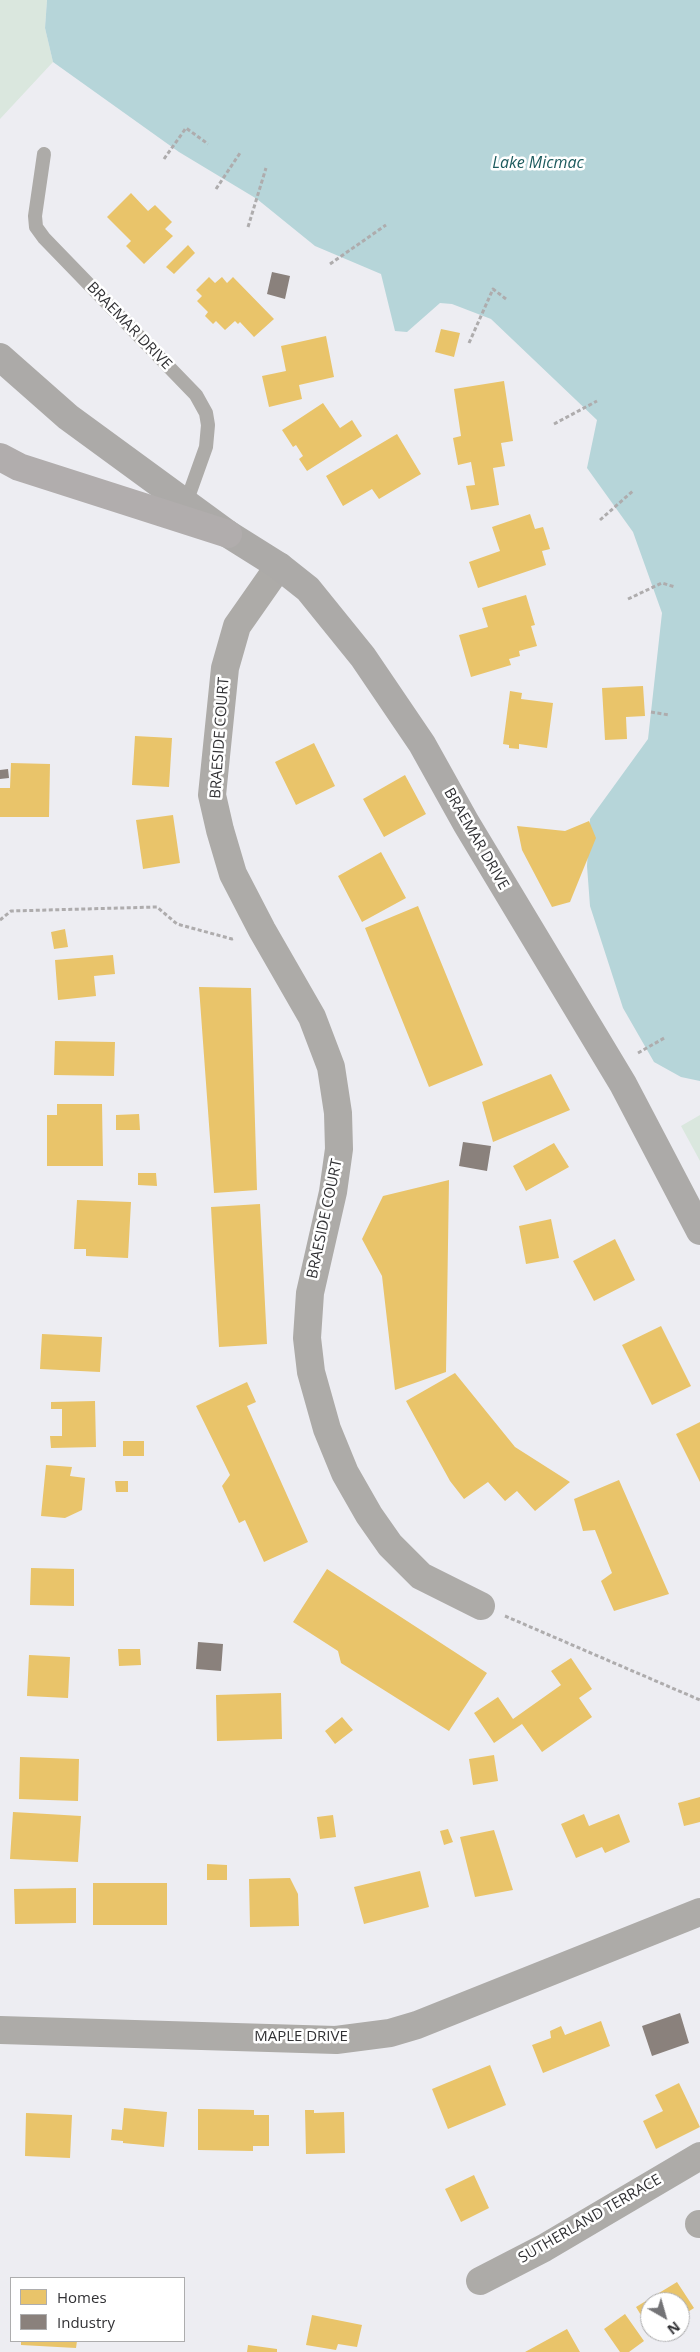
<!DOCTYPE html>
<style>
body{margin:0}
#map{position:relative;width:700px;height:2352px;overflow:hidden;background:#ededf2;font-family:"Open Sans",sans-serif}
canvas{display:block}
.legend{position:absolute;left:10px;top:2277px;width:175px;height:65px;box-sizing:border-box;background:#fff;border:1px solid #adadae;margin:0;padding:6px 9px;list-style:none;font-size:15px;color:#313134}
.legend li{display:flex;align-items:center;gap:10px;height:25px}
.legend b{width:25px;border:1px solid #adadae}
.north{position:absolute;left:640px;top:2292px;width:50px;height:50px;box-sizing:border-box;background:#fff;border:1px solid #adadae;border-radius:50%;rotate:142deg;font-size:14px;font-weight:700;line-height:20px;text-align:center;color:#313134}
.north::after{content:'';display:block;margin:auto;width:18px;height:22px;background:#737376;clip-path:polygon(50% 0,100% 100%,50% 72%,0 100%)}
</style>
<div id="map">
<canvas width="700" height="2352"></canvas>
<ul class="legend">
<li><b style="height:14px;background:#e9c46a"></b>Homes</li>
<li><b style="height:14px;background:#8a817c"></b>Industry</li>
</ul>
<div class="north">N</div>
</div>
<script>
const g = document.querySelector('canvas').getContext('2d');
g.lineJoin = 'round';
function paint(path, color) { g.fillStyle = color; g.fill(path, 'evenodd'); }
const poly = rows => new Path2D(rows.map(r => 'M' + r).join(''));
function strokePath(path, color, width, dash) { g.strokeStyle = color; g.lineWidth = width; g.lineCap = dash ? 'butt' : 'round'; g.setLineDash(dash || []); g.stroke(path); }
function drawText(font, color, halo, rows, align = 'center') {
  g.font = font + ' "Open Sans",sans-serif'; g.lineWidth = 5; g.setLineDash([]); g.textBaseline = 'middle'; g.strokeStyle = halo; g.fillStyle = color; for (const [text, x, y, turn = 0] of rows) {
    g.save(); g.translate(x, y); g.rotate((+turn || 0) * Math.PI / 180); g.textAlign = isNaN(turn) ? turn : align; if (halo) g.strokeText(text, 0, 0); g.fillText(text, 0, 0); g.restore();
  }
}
paint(poly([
 [0,0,47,0,45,28,53,62,0,119],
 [700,1115,700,1161,681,1126]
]), '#dae7de');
paint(poly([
 [47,0,700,0,700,1081,681,1077,654,1062,623,1008,590,906,587,866,590,819,648,739,662,613,633,532,587,468,597,420,491,319,452,304,440,303,407,332,395,331,381,274,315,246,257,199,179,152,53,62,45,28]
]), '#b6d5d9');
paint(poly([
 [131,193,148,211,155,205,172,222,165,229,173,236,144,264,126,246,131,241,107,217],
 [188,245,195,253,174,274,166,267],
 [209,277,215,283,222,277,227,283,233,277,274,319,254,337,240,322,238,324,235,321,225,330,216,321,213,324,205,316,208,312,197,301,202,296,196,290],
 [441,329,460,333,454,357,435,352],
 [326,336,334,377,299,385,302,399,269,407,262,376,286,371,281,346],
 [504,381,513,441,501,443,505,466,493,468,499,505,471,510,466,486,475,485,471,462,458,465,453,438,461,436,454,389],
 [323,403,340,428,352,420,362,436,307,471,299,459,303,456,296,445,293,447,282,430],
 [397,434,421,474,379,499,372,489,343,506,326,476],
 [530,514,535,529,543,527,550,549,542,551,546,565,478,588,469,562,500,551,492,527],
 [526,595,535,625,531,626,537,646,519,651,520,656,509,659,511,665,471,677,459,635,488,627,482,608],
 [643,686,645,716,626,717,627,739,605,740,602,688],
 [510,691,522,693,521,699,553,703,547,748,519,744,519,749,509,748,509,745,503,744],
 [135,736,172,738,169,787,132,785],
 [314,743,335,786,296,805,275,762],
 [11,763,50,764,49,817,0,817,0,788,10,788],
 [405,775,426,814,384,837,363,799],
 [173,815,180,863,143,869,136,820],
 [589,821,596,838,570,902,552,907,522,850,517,826,565,831],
 [381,852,406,898,362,922,338,876],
 [418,906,483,1065,429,1087,365,928],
 [65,929,68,947,54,949,51,932],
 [113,955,115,974,94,976,96,996,58,1000,55,960],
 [199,987,251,988,257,1190,214,1193],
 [55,1041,115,1042,114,1076,54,1075],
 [551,1074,570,1110,493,1142,482,1102],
 [57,1104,102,1104,103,1166,47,1166,47,1115,57,1115],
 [139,1114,140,1130,116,1130,116,1115],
 [554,1143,569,1167,526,1191,513,1166],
 [138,1173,156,1173,157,1186,138,1185],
 [449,1180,446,1372,395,1390,382,1276,362,1239,383,1196],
 [77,1200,131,1202,128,1258,86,1256,86,1249,74,1249],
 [260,1204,267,1344,219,1347,211,1207],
 [551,1219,559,1258,526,1264,519,1226],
 [615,1239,635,1280,594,1301,573,1261],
 [661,1326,691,1386,652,1405,622,1345],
 [42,1334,102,1337,100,1372,40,1369],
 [455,1373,515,1447,570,1482,535,1511,517,1491,505,1501,488,1482,464,1499,450,1481,406,1401],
 [247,1382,256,1402,247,1406,308,1542,264,1562,245,1520,239,1523,222,1486,230,1475,196,1406],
 [95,1401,96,1447,51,1448,50,1436,62,1436,62,1409,51,1409,51,1402],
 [700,1422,700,1482,676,1434],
 [123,1441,144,1441,144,1456,123,1456],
 [46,1465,72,1467,70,1476,85,1478,82,1510,65,1518,41,1516],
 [619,1480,669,1594,614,1611,601,1581,612,1573,595,1530,583,1531,574,1499],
 [115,1481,128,1481,128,1492,116,1492],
 [31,1568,74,1569,74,1606,30,1605],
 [327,1569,487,1673,449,1731,341,1663,338,1651,293,1622],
 [118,1649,140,1649,141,1665,119,1666],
 [29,1655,70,1657,68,1698,27,1696],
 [571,1658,592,1689,579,1698,592,1717,542,1752,522,1724,494,1743,474,1713,498,1697,513,1719,561,1685,551,1671],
 [281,1693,282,1739,217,1741,216,1695],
 [342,1717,353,1730,335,1744,325,1731],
 [494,1755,498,1781,473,1785,469,1759],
 [20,1757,79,1759,78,1801,19,1799],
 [700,1797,700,1822,684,1826,678,1803],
 [13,1812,81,1816,78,1862,10,1859],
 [584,1814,589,1826,619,1814,630,1842,605,1853,602,1847,576,1858,561,1824],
 [333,1815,336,1837,320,1839,317,1817],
 [448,1829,453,1842,444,1845,440,1831],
 [494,1830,513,1890,475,1897,460,1837],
 [207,1864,227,1865,227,1880,207,1880],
 [420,1871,429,1907,364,1924,354,1887],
 [290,1878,298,1894,299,1926,250,1927,249,1879],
 [93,1883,167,1883,167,1925,93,1925],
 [76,1888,76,1923,15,1924,14,1889],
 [601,2021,610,2046,543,2073,532,2045,551,2038,550,2031,561,2026,565,2035],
 [490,2065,506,2105,448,2129,432,2089],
 [679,2083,700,2127,656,2149,643,2121,663,2111,655,2095],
 [124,2108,167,2112,164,2147,123,2143,123,2141,111,2140,112,2129,122,2130],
 [198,2109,254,2110,254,2115,269,2115,269,2146,253,2146,253,2151,198,2150],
 [305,2110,314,2110,314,2113,344,2112,345,2153,306,2154],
 [26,2113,72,2115,70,2158,25,2156],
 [474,2175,489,2208,461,2222,445,2189],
 [677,2282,694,2308,680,2317,680,2302,650,2302,650,2330,636,2307],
 [625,2314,644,2341,629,2352,620,2352,604,2329],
 [312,2315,362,2325,357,2347,338,2344,336,2350,306,2345],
 [567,2329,580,2352,525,2352],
 [21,2341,77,2341,76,2348,21,2345],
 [248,2345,277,2349,277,2352,247,2352]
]), '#e9c46a');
paint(poly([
 [272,272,290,276,285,299,267,294],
 [8,769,9,778,0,779,0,770],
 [463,1142,491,1146,487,1171,459,1166],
 [198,1642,223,1644,221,1671,196,1669],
 [680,2013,689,2043,652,2056,642,2026]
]), '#8a817c');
strokePath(poly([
 [164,159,186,128,208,144],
 [216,189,240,153],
 [248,227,266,168],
 [330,264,386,225],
 [469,343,493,289,506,299],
 [554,424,597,401],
 [600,520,634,490],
 [628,599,662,583,675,587],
 [651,712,669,715],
 [0,920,11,911,157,907,177,924,232,939,235,938],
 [638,1053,666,1037],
 [505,1616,700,1700]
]), '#aeacad', 3, [4, 2.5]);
strokePath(poly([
 [44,154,35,216,36,227,44,238,196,395,206,413,208,425,206,447,186,503]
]), '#adaba8', 14);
strokePath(poly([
 [279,566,237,626,225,668,212,795,220,830,233,874,262,930,312,1017,331,1067,338,1113,339,1149,333,1192,310,1293,307,1338,311,1372,327,1429,345,1473,369,1515,390,1545,421,1576,481,1606],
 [0,2030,336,2040,390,2033,417,2025,700,1912],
 [699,2224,700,2224],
 [480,2281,544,2248,700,2156]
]), '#adaba8', 28);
strokePath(poly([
 [0,357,68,417,228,534,279,566,308,589,363,657,422,744,466,823,623,1084,700,1231]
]), '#acaaa8', 28);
strokePath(poly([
 [0,457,19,467,228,534]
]), '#b1adad', 28);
drawText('15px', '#313134', '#fff', [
 ["BRAEMAR DRIVE",129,326,46],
 ["BRAESIDE COURT",220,738,-86],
 ["BRAEMAR DRIVE",476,839,60],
 ["BRAESIDE COURT",325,1219,-78],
 ["MAPLE DRIVE",301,2037],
 ["SUTHERLAND TERRACE",590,2219,-30]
]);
drawText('italic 16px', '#1d5b5e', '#fff', [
 ["Lake Micmac",538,163]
]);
</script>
